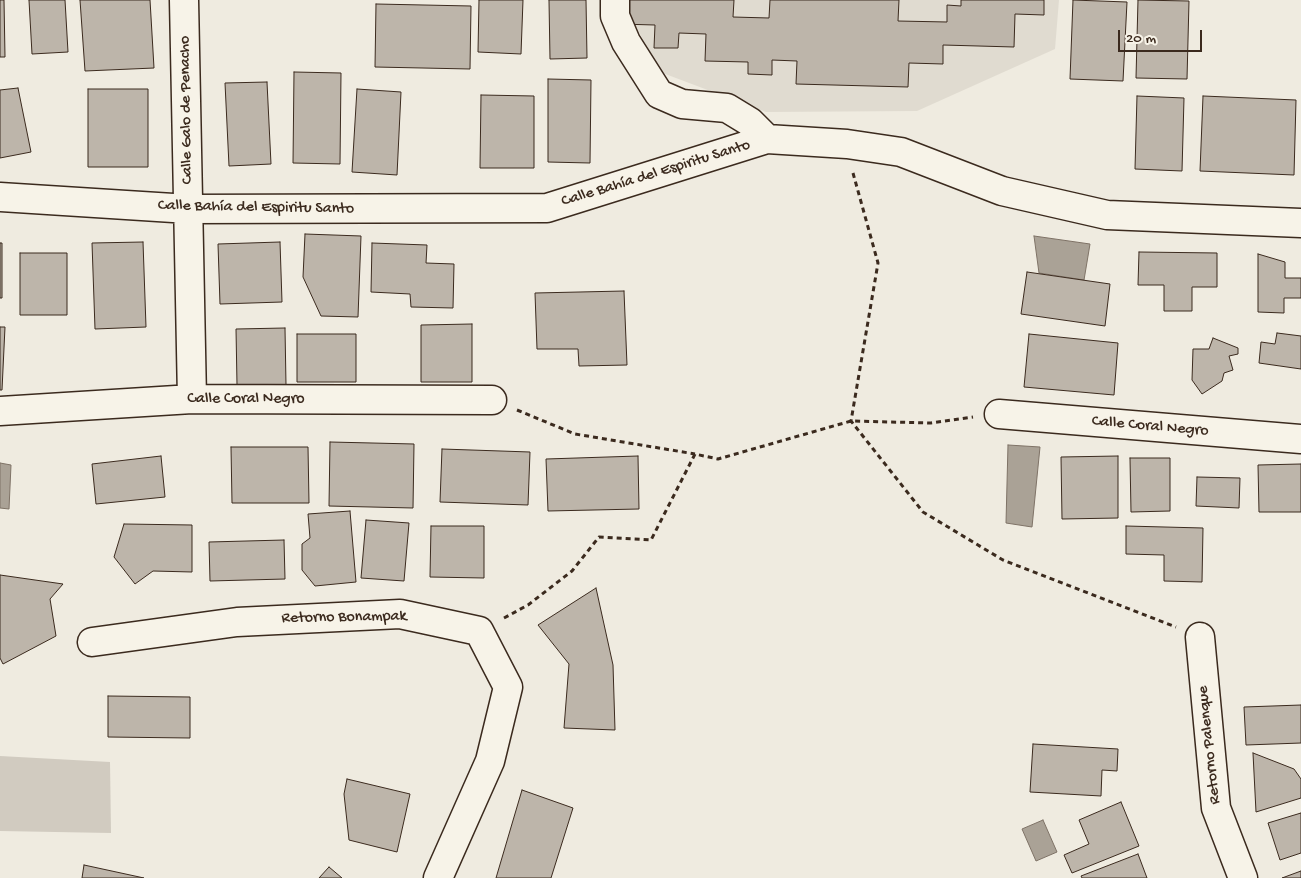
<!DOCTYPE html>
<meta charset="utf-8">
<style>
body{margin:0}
#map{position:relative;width:1301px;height:878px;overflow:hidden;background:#efebe0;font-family:"Gochi Hand",sans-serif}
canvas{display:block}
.scale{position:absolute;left:1118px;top:30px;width:84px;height:22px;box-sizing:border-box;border:2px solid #3b2a1e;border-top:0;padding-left:6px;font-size:15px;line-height:18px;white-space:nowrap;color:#3b2a1e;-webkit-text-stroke:4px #f7f3e8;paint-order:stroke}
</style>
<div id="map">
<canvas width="1301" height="878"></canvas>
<div class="scale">20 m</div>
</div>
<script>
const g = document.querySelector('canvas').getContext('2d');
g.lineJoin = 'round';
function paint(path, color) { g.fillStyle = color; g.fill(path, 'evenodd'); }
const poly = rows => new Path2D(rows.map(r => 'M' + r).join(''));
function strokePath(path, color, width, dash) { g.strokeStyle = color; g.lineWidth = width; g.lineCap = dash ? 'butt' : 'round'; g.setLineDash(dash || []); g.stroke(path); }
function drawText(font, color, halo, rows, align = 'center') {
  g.font = font + ' "Gochi Hand",sans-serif'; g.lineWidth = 5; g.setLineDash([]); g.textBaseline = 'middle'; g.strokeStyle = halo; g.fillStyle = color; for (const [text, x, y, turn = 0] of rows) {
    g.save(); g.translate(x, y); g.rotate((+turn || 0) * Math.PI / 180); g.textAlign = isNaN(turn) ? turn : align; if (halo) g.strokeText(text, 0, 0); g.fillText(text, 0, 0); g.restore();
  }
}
paint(poly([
 [627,0,1059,0,1055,49,917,111,766,112,660,72,627,9]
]), '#e0dbd0');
paint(poly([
 [0,756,110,762,111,833,0,831]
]), '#d1cbc0');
const water = poly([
 [1034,236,1090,244,1084,280,1039,273,1034,236],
 [1008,445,1040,447,1032,527,1006,523,1008,445],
 [0,463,11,465,9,509,0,508,0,463],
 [1043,820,1057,852,1036,861,1022,829,1043,820]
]);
paint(water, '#aaa296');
strokePath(water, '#7e7266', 1);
const building = poly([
 [0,0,4,0,5,57,0,57,0,0],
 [29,0,65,0,68,52,32,54,29,0],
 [80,0,150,0,154,68,85,71,80,0],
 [479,0,523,0,521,54,478,52,479,0],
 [549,0,586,0,587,58,550,59,549,0],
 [620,0,734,0,733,17,769,18,770,0,899,0,898,21,947,22,947,5,961,6,961,0,1044,0,1044,15,1015,14,1014,47,943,45,943,64,909,63,908,87,796,84,797,61,772,60,772,75,748,74,748,62,705,61,706,34,679,33,678,48,654,48,655,25,619,24,620,0],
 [1073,0,1127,2,1123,81,1070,79,1073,0],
 [1138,0,1189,1,1187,79,1136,78,1138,0],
 [376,4,471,6,470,69,375,67,376,4],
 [294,72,341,73,340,164,293,163,294,72],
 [548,79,591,80,590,163,548,162,548,79],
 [267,82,271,164,229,166,225,83,267,82],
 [18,88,31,152,0,158,0,90,18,88],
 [88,89,148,89,148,167,88,167,88,89],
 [357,89,401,92,397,175,352,172,357,89],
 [481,95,534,96,534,168,480,168,481,95],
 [1137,96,1184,98,1182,171,1135,169,1137,96],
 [1203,96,1296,100,1294,175,1200,171,1203,96],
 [305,234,361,236,358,317,321,316,303,277,305,234],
 [143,242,146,327,95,329,92,243,143,242],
 [280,242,282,302,220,304,218,244,280,242],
 [0,243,2,243,2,298,0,298,0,243],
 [372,243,427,245,426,263,454,264,453,308,411,307,410,294,371,292,372,243],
 [1139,252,1217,253,1217,287,1192,287,1192,311,1164,311,1164,285,1138,285,1139,252],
 [20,253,67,253,67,315,20,315,20,253],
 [1258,254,1285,262,1285,278,1301,278,1301,298,1284,298,1284,313,1258,312,1258,254],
 [1027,272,1110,284,1105,326,1021,314,1027,272],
 [624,291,627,365,579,366,578,349,537,349,535,293,624,291],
 [472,324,472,382,421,382,421,325,472,324],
 [0,327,5,327,2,390,0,390,0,327],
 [285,328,286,385,237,385,236,329,285,328],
 [1277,333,1301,336,1301,369,1259,363,1261,342,1275,344,1277,333],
 [297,334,356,334,356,382,297,382,297,334],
 [1029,334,1118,343,1114,395,1024,387,1029,334],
 [1213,338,1238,348,1238,354,1229,356,1233,370,1224,373,1222,381,1202,394,1192,380,1193,349,1209,349,1213,338],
 [330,442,414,444,413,508,329,506,330,442],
 [231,447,308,447,309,503,232,503,231,447],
 [442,449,530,452,528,505,440,502,442,449],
 [161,456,165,497,96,504,92,464,161,456],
 [638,456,639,509,548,511,546,459,638,456],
 [1118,456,1118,518,1062,519,1061,457,1118,456],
 [1130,458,1170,458,1170,511,1131,512,1130,458],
 [1301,464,1301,512,1259,512,1258,465,1301,464],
 [1197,477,1240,478,1239,508,1196,506,1197,477],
 [350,511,356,582,315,586,302,570,302,544,310,538,308,514,350,511],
 [366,520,409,523,404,581,361,578,366,520],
 [124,524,192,525,192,572,153,571,135,584,114,557,124,524],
 [431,526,484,526,484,578,430,577,431,526],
 [1126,526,1203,528,1202,582,1164,581,1164,555,1126,554,1126,526],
 [284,540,285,579,210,581,209,542,284,540],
 [0,575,63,584,50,599,56,636,3,664,0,658,0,575],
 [596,588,613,665,615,730,564,728,569,664,538,625,596,588],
 [108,696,190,697,190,738,108,737,108,696],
 [1301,705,1301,743,1246,745,1244,707,1301,705],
 [1033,744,1118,749,1117,771,1102,770,1101,796,1030,792,1033,744],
 [1253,753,1294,769,1301,779,1301,798,1256,812,1253,753],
 [347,779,410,794,397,852,349,840,344,794,347,779],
 [522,790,573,808,551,878,496,878,522,790],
 [1121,802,1139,846,1072,873,1064,855,1089,844,1079,820,1121,802],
 [1301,813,1301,853,1280,860,1268,823,1301,813],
 [1138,854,1147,878,1082,878,1081,876,1138,854],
 [84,865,144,878,82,878,84,865],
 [329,867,342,878,319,878,329,867],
 [1301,871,1301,878,1282,878,1301,871]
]);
paint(building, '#bdb5aa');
strokePath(building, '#3b2a1e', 1);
const street = poly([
 [184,0,192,399],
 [615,0,615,16,626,42,659,94,682,104,727,108,750,122,767,139],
 [0,197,189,209,547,208,767,139,847,144,901,152,1002,191,1107,215,1301,223],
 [0,411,192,399,492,400],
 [999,414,1301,439],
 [1200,637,1216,808,1243,878],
 [92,642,237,622,400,614,479,631,508,687,490,761,438,878]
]);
strokePath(street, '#3b2a1e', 31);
strokePath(poly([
 [853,173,878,263,851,421,923,512,1003,560,1176,627],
 [517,410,575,434,695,454],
 [504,618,528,605,572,571,599,537,651,540,695,454,718,459,851,421,931,423,973,417]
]), '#3b2a1e', 3, [5, 4]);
strokePath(street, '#f7f3e8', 28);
drawText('16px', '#3b2a1e', '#f7f3e8', [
 ["Calle Galo de Penacho",187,110,-91],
 ["Calle Bahía del Espiritu Santo",656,174,-17],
 ["Calle Bahía del Espiritu Santo",256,208,1],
 ["Calle Coral Negro",246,400],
 ["Calle Coral Negro",1150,427,5],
 ["Retorno Bonampak",344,618,-1],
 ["Retorno Palenque",1210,745,-96]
]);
</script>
